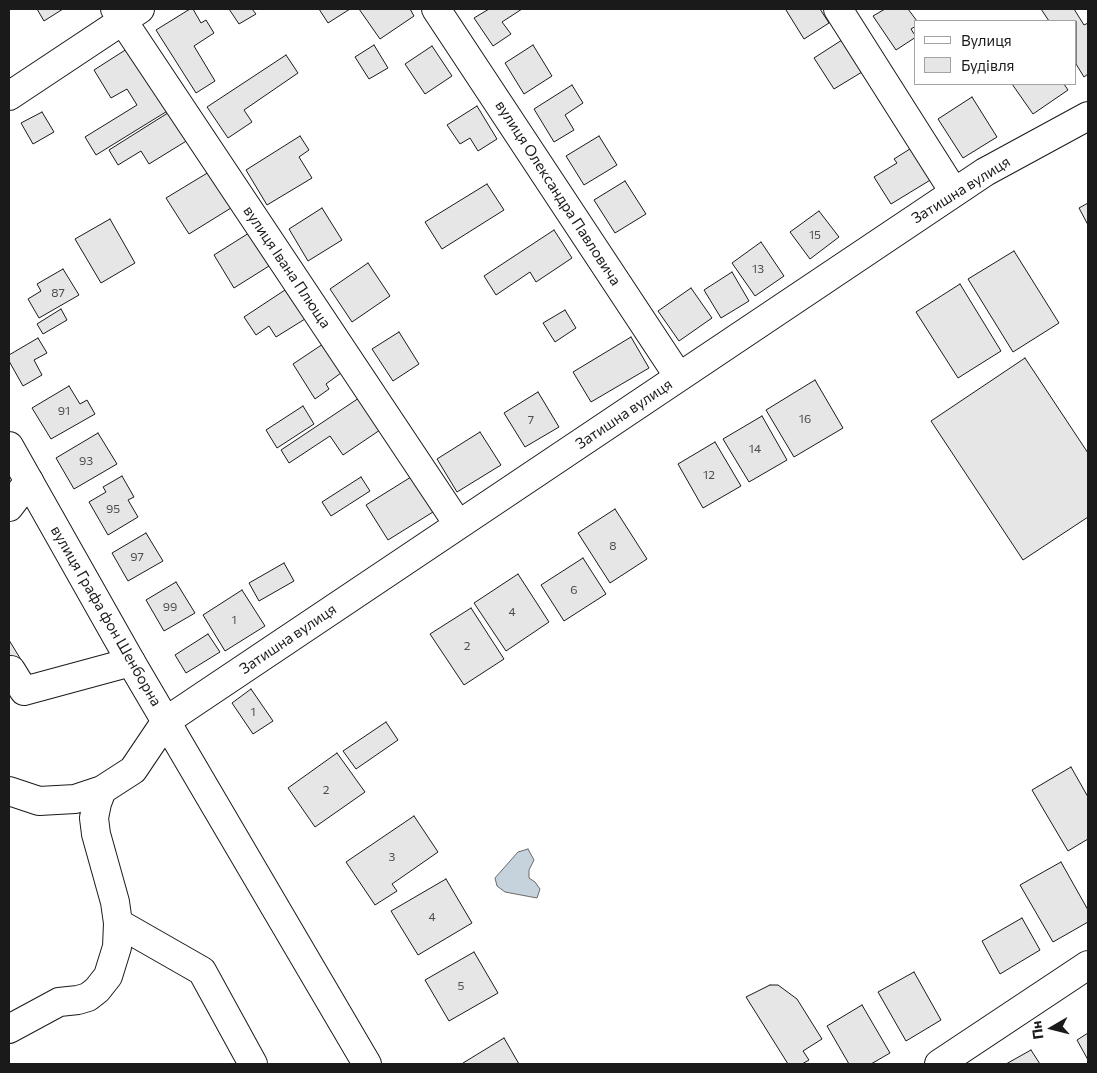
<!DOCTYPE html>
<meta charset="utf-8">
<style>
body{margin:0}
#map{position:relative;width:1097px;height:1073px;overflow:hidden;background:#fff;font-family:Commissioner,sans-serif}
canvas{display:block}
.frame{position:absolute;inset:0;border:10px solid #1a1a1a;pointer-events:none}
.legend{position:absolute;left:914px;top:20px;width:162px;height:65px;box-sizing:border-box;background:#fff;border:1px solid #a3a3a3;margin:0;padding:6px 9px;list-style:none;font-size:15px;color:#1a1a1a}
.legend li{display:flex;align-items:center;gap:10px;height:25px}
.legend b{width:25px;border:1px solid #a3a3a3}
.north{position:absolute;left:1027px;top:1003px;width:50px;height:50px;-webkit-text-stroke:4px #fff;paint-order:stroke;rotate:262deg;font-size:14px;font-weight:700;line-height:20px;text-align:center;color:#1a1a1a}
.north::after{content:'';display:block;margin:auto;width:18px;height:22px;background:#1a1a1a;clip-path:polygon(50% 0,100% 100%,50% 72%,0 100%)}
</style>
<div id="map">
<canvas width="1097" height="1073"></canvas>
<div class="frame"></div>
<ul class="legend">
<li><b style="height:6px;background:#fff"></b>Вулиця</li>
<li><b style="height:14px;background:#e6e6e6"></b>Будівля</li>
</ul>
<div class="north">Пн</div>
</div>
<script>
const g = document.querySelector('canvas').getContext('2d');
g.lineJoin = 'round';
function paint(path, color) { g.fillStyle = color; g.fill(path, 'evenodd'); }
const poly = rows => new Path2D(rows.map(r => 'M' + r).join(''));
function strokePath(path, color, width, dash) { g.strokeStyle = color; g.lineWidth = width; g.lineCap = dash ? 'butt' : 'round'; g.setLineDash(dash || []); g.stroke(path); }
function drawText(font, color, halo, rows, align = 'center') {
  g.font = font + ' Commissioner,sans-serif'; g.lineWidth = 4; g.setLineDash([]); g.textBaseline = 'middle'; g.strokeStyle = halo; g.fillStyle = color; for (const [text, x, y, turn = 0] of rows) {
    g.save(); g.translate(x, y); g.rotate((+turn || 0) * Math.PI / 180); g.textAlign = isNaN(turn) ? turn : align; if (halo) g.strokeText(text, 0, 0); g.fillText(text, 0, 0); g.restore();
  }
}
const water = poly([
 [528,849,534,860,529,870,529,878,535,882,540,889,537,898,505,892,497,886,495,878,518,852,528,849]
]);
paint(water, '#c6d2dc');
strokePath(water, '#6a6a6a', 1);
const building = poly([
 [37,9,63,9,44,21,37,9],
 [190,9,193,9,201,23,206,20,214,33,194,46,215,81,196,93,156,30,190,9],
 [229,9,252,9,256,14,239,24,229,9],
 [319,9,350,9,328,23,319,9],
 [359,9,410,9,414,16,380,39,359,9],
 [489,9,522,9,502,22,511,34,493,46,474,18,489,9],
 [787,9,820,9,829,23,804,39,786,10,787,9],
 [885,9,908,9,917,21,916,26,911,29,916,37,896,50,873,16,885,9],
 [1041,9,1074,9,1084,25,1088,23,1088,74,1084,77,1076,64,1076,21,1049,21,1041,9],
 [842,40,862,72,834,89,814,58,842,40],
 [374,45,388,68,369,79,355,57,374,45],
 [533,45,552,76,524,94,505,63,533,45],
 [432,46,452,76,425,94,405,64,432,46],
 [130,47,169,110,96,155,85,137,137,105,127,89,111,98,94,70,130,47],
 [286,55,298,73,244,110,252,122,228,138,207,107,286,55],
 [1012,84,1064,84,1068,90,1033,114,1012,84],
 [572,85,583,103,565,115,574,130,554,142,534,109,572,85],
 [972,97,997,137,963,158,938,119,972,97],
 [477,106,497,139,478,151,470,138,460,144,447,125,477,106],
 [171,111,188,140,149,164,141,151,118,165,109,150,171,111],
 [42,112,54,132,33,144,21,123,42,112],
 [300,136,309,150,299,157,312,178,267,205,246,170,300,136],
 [599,136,617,165,584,185,566,156,599,136],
 [913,147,932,179,891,204,874,177,897,163,894,159,913,147],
 [209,172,231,208,189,234,166,198,209,172],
 [625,181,646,214,615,233,594,200,625,181],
 [487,184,504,210,442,249,425,222,487,184],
 [1088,203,1088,225,1079,208,1088,203],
 [322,208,342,240,308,261,289,229,322,208],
 [819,211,839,237,810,259,790,232,819,211],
 [110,219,135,263,101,283,75,239,110,219],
 [554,230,572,258,536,282,530,272,496,295,484,276,554,230],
 [249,233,269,266,234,288,214,255,249,233],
 [761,242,784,276,755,296,732,263,761,242],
 [1014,251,1059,323,1013,352,968,279,1014,251],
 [368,263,390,296,352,322,330,289,368,263],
 [63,269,79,295,39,318,28,299,41,291,37,284,63,269],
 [732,272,749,301,721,318,704,290,732,272],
 [960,284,1001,351,958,378,916,312,960,284],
 [691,288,712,318,679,341,658,311,691,288],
 [285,290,305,319,276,337,269,326,256,335,244,317,285,290],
 [61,309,67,320,43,334,37,324,61,309],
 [565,310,576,328,555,342,543,323,565,310],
 [399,332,419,364,393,381,372,349,399,332],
 [631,337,649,368,591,402,573,372,631,337],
 [38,338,47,353,34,360,42,375,23,386,9,361,9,355,38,338],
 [323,344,341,373,326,384,329,389,315,399,293,364,323,344],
 [1025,358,1088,453,1088,517,1023,560,931,421,1025,358],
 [815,380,843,428,794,457,766,410,815,380],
 [69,386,80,404,87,400,95,414,51,439,32,408,69,386],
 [538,392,559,427,525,447,504,413,538,392],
 [359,398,380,430,343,455,330,436,289,463,281,450,359,398],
 [303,406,314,424,277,448,266,430,303,406],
 [762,416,787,460,749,482,723,439,762,416],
 [480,432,501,465,457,492,437,459,480,432],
 [98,433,117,464,74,489,56,458,98,433],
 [715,442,741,486,703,508,678,464,715,442],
 [122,476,134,497,128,500,138,517,108,535,89,502,106,492,103,487,122,476],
 [361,477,370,491,331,516,322,502,361,477],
 [411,477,433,512,388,540,366,505,411,477],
 [615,509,647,559,610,583,578,533,615,509],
 [146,533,163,561,128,581,112,553,146,533],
 [583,558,606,594,564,621,541,585,583,558],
 [284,563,294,581,259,601,249,583,284,563],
 [518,574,549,622,506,651,474,603,518,574],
 [176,582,195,613,164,631,146,600,176,582],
 [242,590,265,626,225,651,203,615,242,590],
 [471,608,504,659,464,685,430,634,471,608],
 [208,634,220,652,186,673,175,655,208,634],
 [9,640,23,663,9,671,9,640],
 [251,689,273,721,253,734,232,703,251,689],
 [386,722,398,740,356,769,343,751,386,722],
 [337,753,365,792,315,827,288,788,337,753],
 [1071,767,1088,797,1088,839,1068,851,1032,790,1071,767],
 [414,816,438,852,392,884,397,891,375,905,346,862,414,816],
 [1061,862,1088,910,1088,922,1053,942,1020,885,1061,862],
 [446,879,472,923,418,955,391,911,446,879],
 [1022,918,1040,950,1000,974,982,941,1022,918],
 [474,952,498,993,449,1021,425,980,474,952],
 [914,972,941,1020,906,1041,878,992,914,972],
 [770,985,778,985,797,999,822,1039,803,1051,809,1060,802,1064,788,1064,746,997,770,985],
 [862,1005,890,1053,871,1064,849,1064,827,1026,862,1005],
 [1088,1033,1088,1060,1077,1040,1088,1033],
 [504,1038,519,1064,464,1064,463,1063,504,1038],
 [1031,1050,1040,1064,1006,1064,1031,1050]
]);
paint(building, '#e6e6e6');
strokePath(building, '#1a1a1a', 1);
const minor = poly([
 [115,9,458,524],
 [436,9,679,377],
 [838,9,954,192],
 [9,96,140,9],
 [9,507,29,481],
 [11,670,24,691,131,662],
 [9,791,39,801,75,799,102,790],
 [118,923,202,971,253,1064],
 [9,1029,59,1002,78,1000,88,997,97,990,108,976,117,947,118,923,115,902,96,834,94,818,97,803,102,790,133,770,166,721,985,172,1088,116],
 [939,1064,1088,965]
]);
const highway = poly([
 [9,446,131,662,367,1064]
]);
strokePath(minor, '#1a1a1a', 30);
strokePath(highway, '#1a1a1a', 30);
strokePath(minor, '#fff', 28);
strokePath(highway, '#fff', 28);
drawText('12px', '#4d4d4d', null, [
 ["15",815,235],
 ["13",758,269],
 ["87",58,293],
 ["91",64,411],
 ["16",805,419],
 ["7",531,420],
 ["14",755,449],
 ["93",86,461],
 ["12",709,475],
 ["95",113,509],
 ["8",613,546],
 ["97",137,557],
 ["6",574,590],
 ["99",170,607],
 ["4",512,612],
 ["1",234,620],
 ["2",467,646],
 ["1",253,712],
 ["2",326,790],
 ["3",392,857],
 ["4",432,917],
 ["5",461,986]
]);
drawText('15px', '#1a1a1a', '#fff', [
 ["Затишна вулиця",961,190,-32],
 ["вулиця Олександра Павловича",558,193,57],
 ["вулиця Івана Плюща",287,267,56],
 ["Затишна вулиця",624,414,-34],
 ["вулиця Графа фон Шенборна",106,616,60],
 ["Затишна вулиця",288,639,-34]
]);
</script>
